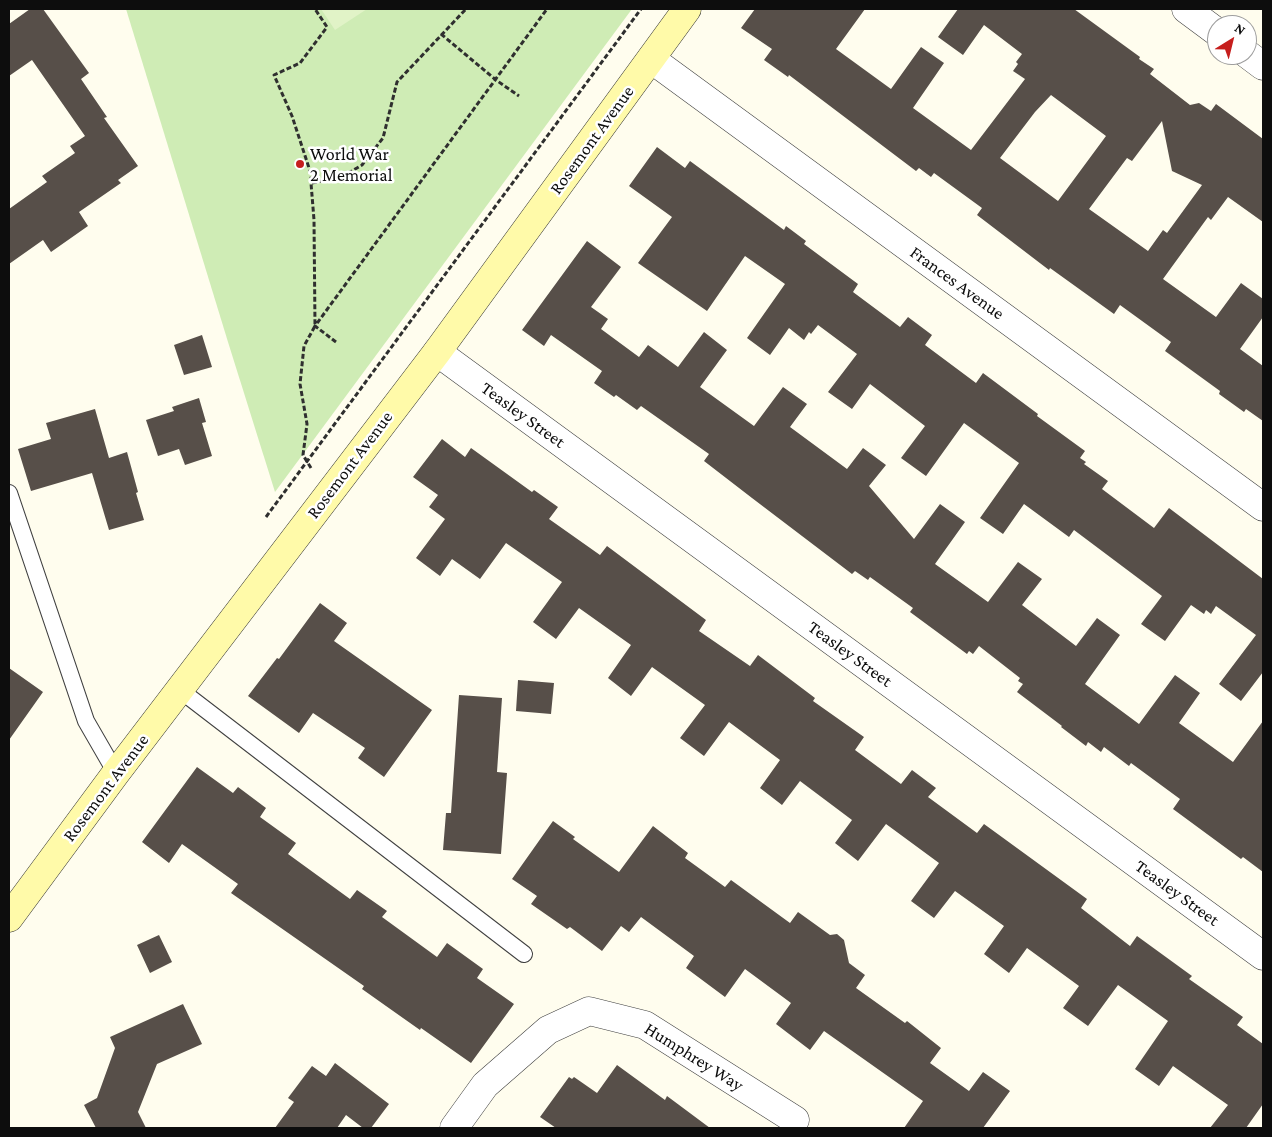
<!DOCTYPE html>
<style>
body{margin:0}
#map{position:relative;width:1272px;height:1137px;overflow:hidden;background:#fffdee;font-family:"Crimson Pro",serif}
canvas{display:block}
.frame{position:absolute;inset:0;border:10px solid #0d0d0d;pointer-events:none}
.north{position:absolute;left:1207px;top:15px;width:50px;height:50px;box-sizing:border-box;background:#fff;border:1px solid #9e9e9e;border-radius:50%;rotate:36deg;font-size:14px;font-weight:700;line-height:20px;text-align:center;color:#0d0d0d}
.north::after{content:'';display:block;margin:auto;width:18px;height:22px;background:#c61e1d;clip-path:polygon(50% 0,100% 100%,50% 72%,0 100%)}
</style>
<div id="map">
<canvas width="1272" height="1137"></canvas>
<div class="frame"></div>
<div class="north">N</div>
</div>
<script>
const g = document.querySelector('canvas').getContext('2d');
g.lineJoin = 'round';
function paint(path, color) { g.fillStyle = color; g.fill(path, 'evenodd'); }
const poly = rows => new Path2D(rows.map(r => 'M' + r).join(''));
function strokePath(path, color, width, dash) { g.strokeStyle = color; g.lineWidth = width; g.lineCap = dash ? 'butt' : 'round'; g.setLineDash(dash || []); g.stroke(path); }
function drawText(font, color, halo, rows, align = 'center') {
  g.font = font + ' "Crimson Pro",serif'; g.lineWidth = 5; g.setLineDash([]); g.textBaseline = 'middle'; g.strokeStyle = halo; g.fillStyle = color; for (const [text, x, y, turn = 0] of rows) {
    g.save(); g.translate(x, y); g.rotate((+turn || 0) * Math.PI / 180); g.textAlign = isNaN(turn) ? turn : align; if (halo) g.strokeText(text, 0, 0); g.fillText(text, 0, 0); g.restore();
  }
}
paint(poly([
 [126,9,632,9,275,492,228,342]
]), '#cfecb5');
paint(poly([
 [321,9,367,9,335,30]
]), '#e1f3c7');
paint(poly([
 [30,9,43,9,89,73,81,79,107,117,104,118,138,166,118,180,121,183,79,212,88,226,51,252,43,240,9,264,9,209,47,182,42,176,75,153,70,146,85,136,32,60,9,76,9,24],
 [755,9,865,9,836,49,891,89,921,47,944,63,913,108,971,150,1025,79,1013,71,1018,64,1016,62,1022,54,984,25,963,55,938,37,958,9,1074,9,1140,57,1139,59,1154,69,1150,74,1190,105,1199,103,1211,111,1216,104,1263,139,1263,222,1228,197,1211,220,1208,217,1163,279,1216,317,1241,283,1263,299,1263,317,1240,349,1263,366,1263,421,1246,409,1244,412,1219,394,1220,391,1165,351,1171,342,1120,305,1114,314,1050,268,1049,270,977,215,982,208,934,173,931,177,919,168,916,171,789,75,788,77,764,60,772,49,741,28],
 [1051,95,1106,136,1058,201,1000,158,1035,112],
 [1162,121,1172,171,1202,185,1167,233,1163,230,1148,251,1089,209,1127,158,1132,161],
 [657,147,685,168,690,161,784,230,786,226,806,241,804,244,858,284,853,292,900,327,908,317,932,335,925,345,976,383,983,373,1038,414,1037,416,1085,451,1080,458,1086,462,1084,464,1108,481,1102,489,1154,528,1169,508,1263,579,1263,672,1241,701,1219,684,1256,635,1216,606,1211,614,1206,610,1204,614,1191,605,1165,641,1141,624,1162,596,1074,530,1069,537,1024,504,1003,534,980,518,1019,463,964,423,926,476,901,458,925,426,870,384,852,409,828,392,857,354,818,325,811,334,809,332,804,340,789,328,770,355,747,338,785,284,745,256,707,311,638,263,672,217,629,186],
 [587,241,621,267,591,307,608,319,601,329,639,357,648,345,678,367,704,332,727,350,700,387,754,426,783,387,807,404,790,427,847,469,863,448,886,465,869,486,914,539,940,504,965,522,935,564,988,602,1018,562,1042,579,1022,605,1076,646,1097,618,1120,635,1085,684,1139,724,1175,675,1200,693,1179,723,1233,762,1263,721,1263,872,1243,857,1241,859,1173,809,1180,799,1131,763,1129,766,1104,747,1101,752,1088,742,1086,746,1061,727,1062,726,1017,692,1023,684,1018,681,1020,678,979,646,973,654,969,651,967,654,910,612,913,608,870,577,868,580,855,571,852,574,752,498,704,461,709,454,641,406,637,410,616,395,614,397,594,383,602,371,551,335,544,346,522,330],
 [202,335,212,367,184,375,174,345],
 [199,398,206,422,202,423,212,456,185,465,179,449,158,456,146,420,174,411,172,407],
 [95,409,109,458,127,452,138,492,136,493,144,520,109,530,92,473,31,491,18,449,51,439,46,423],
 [442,439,465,457,471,448,532,492,534,490,558,507,549,519,600,555,607,546,706,620,699,631,750,666,758,655,815,698,813,701,864,737,855,750,901,784,912,770,936,788,928,797,977,833,984,824,1087,899,1081,908,1130,946,1137,936,1192,976,1189,979,1243,1017,1237,1025,1263,1044,1263,1104,1246,1128,1210,1128,1228,1105,1173,1066,1159,1086,1135,1069,1168,1021,1118,985,1088,1026,1063,1008,1079,986,1027,948,1009,973,984,954,1004,926,955,891,934,918,911,901,939,863,886,824,858,861,835,843,852,820,800,781,782,805,760,788,780,760,729,722,704,756,680,738,705,705,652,667,631,696,608,678,631,645,579,608,556,639,533,622,562,582,506,543,480,579,452,559,440,576,416,558,445,519,429,507,438,495,413,477],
 [320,603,347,623,334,641,432,710,384,777,358,758,365,748,313,713,299,733,248,696,277,658,279,659],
 [9,668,43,692,9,740],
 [518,680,554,683,551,714,516,711],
 [459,695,502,698,497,772,507,773,501,854,443,850,446,813,451,813],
 [197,767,233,793,238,787,266,808,260,817,296,843,288,854,350,899,357,890,387,911,382,917,437,957,447,943,483,969,477,978,514,1004,471,1063,421,1028,420,1030,386,1006,362,989,364,986,231,893,238,884,182,844,169,863,142,842],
 [553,821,575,837,573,839,619,872,653,826,688,853,685,858,725,887,731,880,790,923,798,912,830,935,837,934,844,940,849,963,865,975,856,988,905,1023,907,1021,941,1048,930,1063,969,1091,983,1072,1010,1091,983,1128,904,1128,923,1101,824,1031,810,1050,776,1024,791,1003,745,969,725,997,686,968,694,956,641,917,629,932,621,926,602,951,570,927,567,929,531,904,537,896,512,879],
 [159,935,172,962,150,973,137,945],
 [183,1004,202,1044,157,1064,138,1112,146,1128,96,1128,84,1105,97,1098,115,1048,110,1037],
 [335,1063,389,1104,371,1128,363,1128,346,1115,337,1128,275,1128,294,1102,288,1098,312,1066,326,1076],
 [617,1065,665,1100,667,1096,710,1128,556,1128,540,1117,569,1077,572,1079,574,1077,597,1093]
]), '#574f49');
const lane = poly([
 [9,493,86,721,116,773],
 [180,690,524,954]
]);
const street = poly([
 [1186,9,1217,32],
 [1247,54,1263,66],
 [651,59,1263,507],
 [437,352,1263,956],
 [454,1128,485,1085,548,1030,589,1011,645,1025,795,1120]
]);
const secondary = poly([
 [9,918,116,773,437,352,687,9]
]);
strokePath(lane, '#404040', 18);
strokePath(street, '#404040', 29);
strokePath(secondary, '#2f2f2f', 29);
strokePath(poly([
 [441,34,496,80,519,96],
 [312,183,342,177,362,165,383,138,397,82,466,9],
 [336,342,315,326,547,9],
 [311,468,303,455,307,424,300,384,304,346,315,326,314,220,311,183,311,174,292,116,274,75,300,63,327,27,315,9],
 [266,517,641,9]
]), '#2f2f2f', 3, [5, 2.5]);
strokePath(lane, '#fff', 16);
strokePath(street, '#fff', 28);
strokePath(secondary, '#fffaa9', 28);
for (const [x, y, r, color] of [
 [300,164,5,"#c61e1d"]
]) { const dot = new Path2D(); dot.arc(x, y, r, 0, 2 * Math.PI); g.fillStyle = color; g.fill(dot); strokePath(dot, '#fff', 2); }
drawText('18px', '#0d0d0d', '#fff', [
 ["Rosemont Avenue",592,140,-54],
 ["Frances Avenue",957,283,36],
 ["Teasley Street",523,415,36],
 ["Rosemont Avenue",350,465,-53],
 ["Teasley Street",850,654,36],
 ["Rosemont Avenue",106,788,-53],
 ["Teasley Street",1177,893,36],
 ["Humphrey Way",694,1057,32]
]);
drawText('18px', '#0d0d0d', '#fff', [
 ["World War",310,154],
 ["2 Memorial",310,175]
], 'left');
</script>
